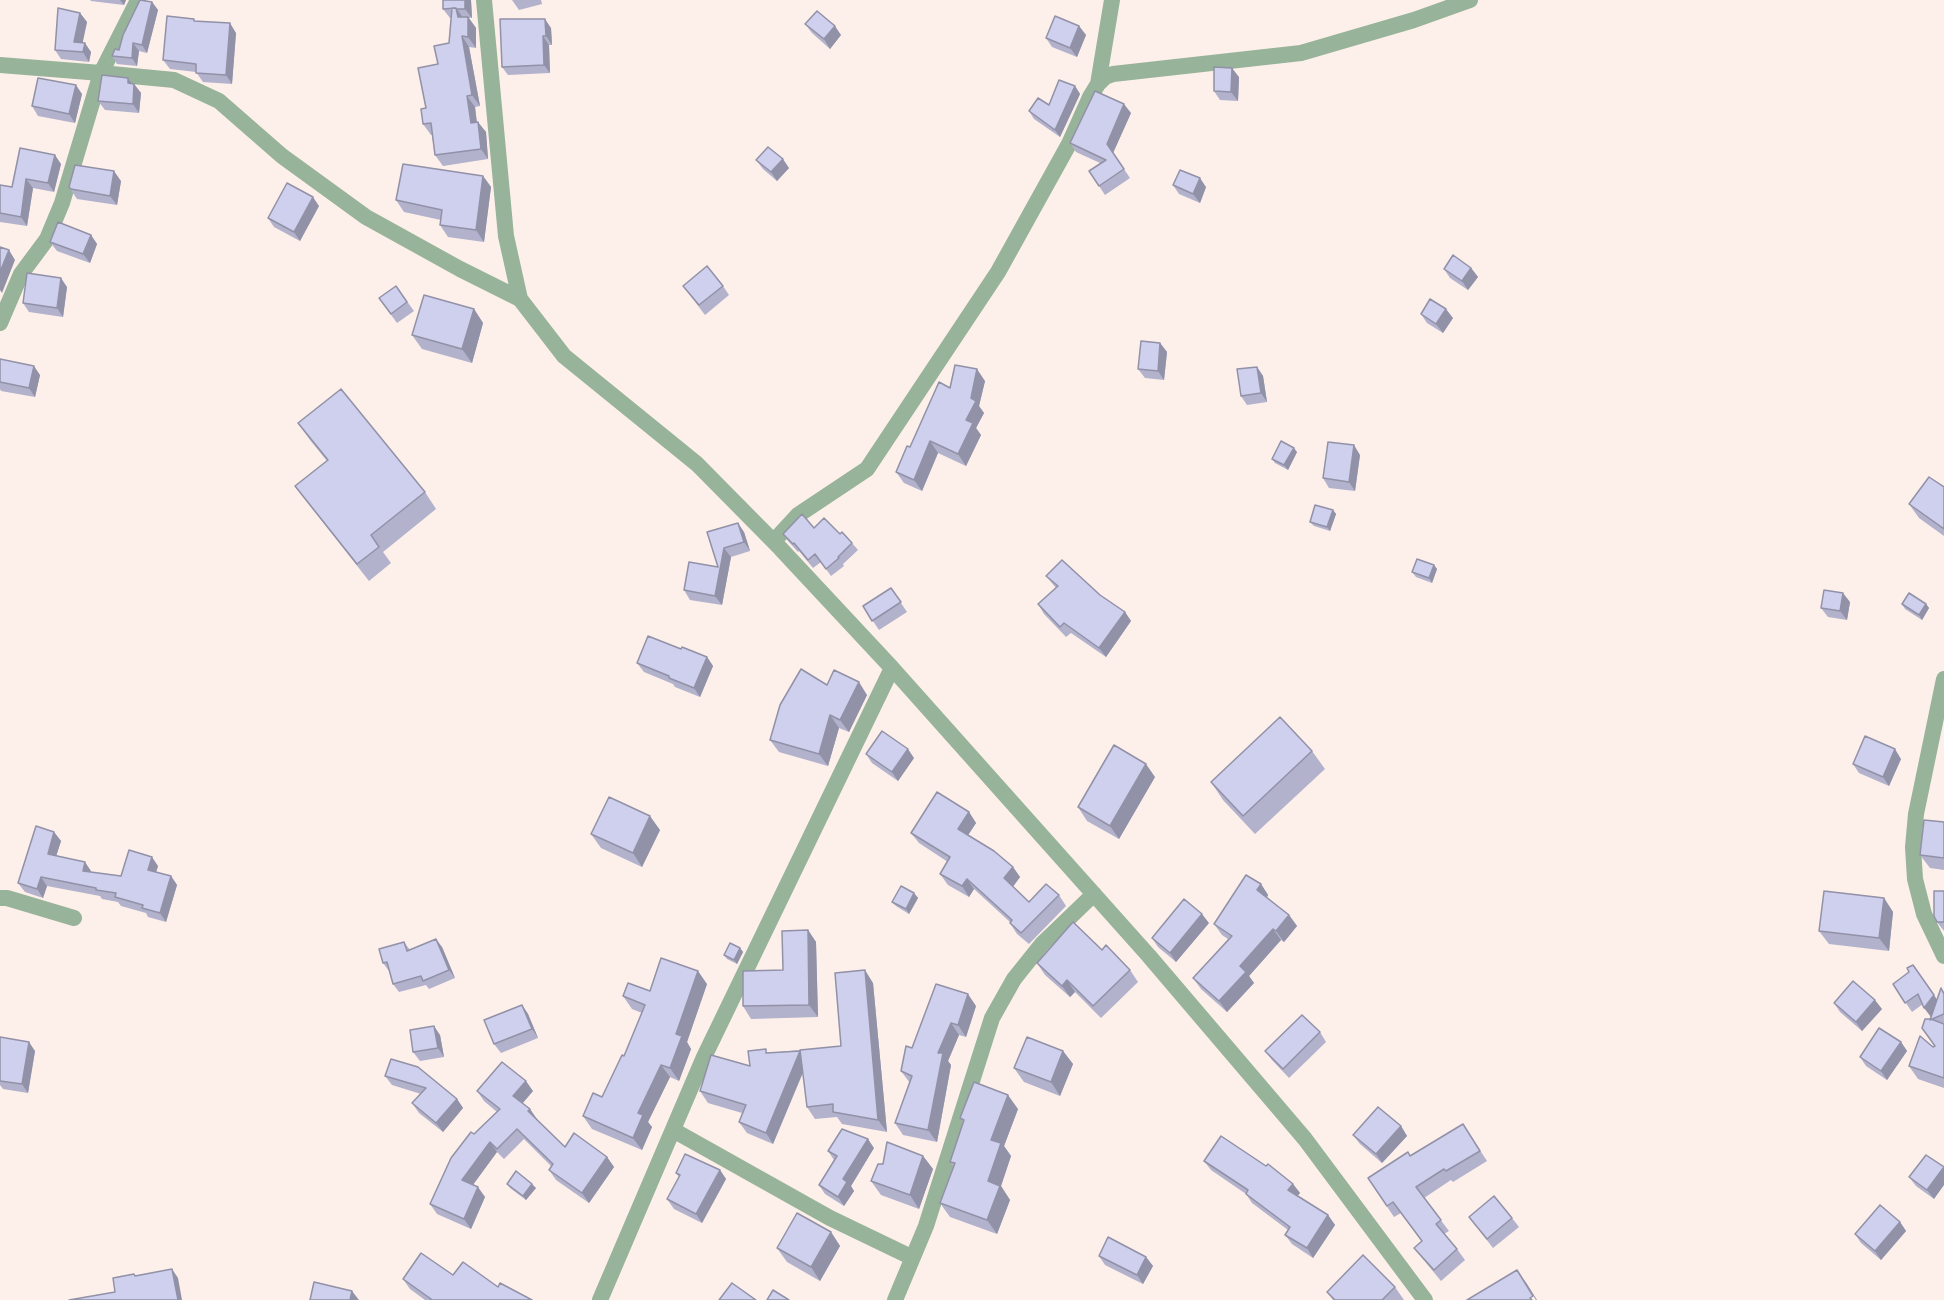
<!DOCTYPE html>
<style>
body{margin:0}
canvas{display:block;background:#fdefe9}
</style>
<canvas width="1944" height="1300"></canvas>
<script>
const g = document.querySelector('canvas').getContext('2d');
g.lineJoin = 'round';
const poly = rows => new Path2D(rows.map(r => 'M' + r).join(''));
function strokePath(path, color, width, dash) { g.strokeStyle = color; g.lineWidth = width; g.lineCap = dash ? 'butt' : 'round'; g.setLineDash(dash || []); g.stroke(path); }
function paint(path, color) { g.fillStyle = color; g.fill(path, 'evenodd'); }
strokePath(poly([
 [484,0,506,236,520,299,564,356,697,464,780,548,892,668,1149,956,1305,1139,1425,1300],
 [0,65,101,73,138,0],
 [1098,84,1112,0],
 [0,323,21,274,47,239,62,203,101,73,174,80,219,101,282,156,366,217,460,269,520,299],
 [774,541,798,515,867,469,998,272,1069,144,1090,97,1098,84,1105,77,1113,74,1301,53,1414,20,1470,0],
 [1944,679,1916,814,1913,847,1915,879,1924,914,1944,956],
 [0,898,7,898,74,918],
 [673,1130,830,1218,911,1257],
 [600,1300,704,1057,892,668],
 [895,1300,926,1226,992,1018,1014,979,1042,944,1094,894]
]), '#97b399', 16);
paint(poly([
 [90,0,126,0,124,5,91,1],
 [443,0,471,0,472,18,469,18,476,28,476,48,469,47,480,106,475,107,477,122,486,132,488,159,443,166,435,155,432,135,431,135,423,124,426,108,438,64,449,43,451,18,450,18,443,9],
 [512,0,541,0,542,4,519,10],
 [152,2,158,10,147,53,139,51,137,66,117,64,112,56,119,50],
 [80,13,87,22,82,42,91,52,89,62,61,59,55,50],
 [196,21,236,33,232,84,203,82,196,72,170,69,163,60],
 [805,24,841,35,830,49,812,33],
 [1079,26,1086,35,1077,57,1052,47,1046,38],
 [551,28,552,45,549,45,550,73,508,75,502,67],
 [1239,77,1238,101,1220,100,1214,91],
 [128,78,133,84,134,84,141,93,139,113,105,110,98,101],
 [1075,86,1080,94,1060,137,1034,119,1029,111,1049,105],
 [82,94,75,123,38,116,32,106],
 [1131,113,1113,153,1130,178,1105,195,1089,171,1100,163,1076,152,1070,143],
 [20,148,61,164,54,192,33,188,27,226,0,222,0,185,12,187],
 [756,160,789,168,777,181,763,169],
 [483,176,491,187,484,242,448,237,440,225,441,220,404,212,396,200],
 [121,181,117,205,77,199,69,187],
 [1173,185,1206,187,1200,203,1179,194],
 [319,206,300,241,274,227,268,218],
 [91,235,97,244,90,263,57,251,50,242],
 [1471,268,1478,277,1468,290,1450,278,1444,269],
 [396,286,414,311,397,323,379,298],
 [683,286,723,286,729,295,705,315],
 [67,287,63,317,29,312,23,303],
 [474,309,483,323,472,363,422,349,412,335],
 [1421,314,1453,318,1443,333,1427,323],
 [1160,343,1167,352,1164,380,1145,378,1138,369],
 [0,359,40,375,35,397,1,391,0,389],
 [1257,367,1263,376,1267,402,1247,405,1241,396],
 [985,381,979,406,984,413,976,428,981,435,966,466,938,453,922,491,904,483,896,472,910,447,950,388],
 [298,423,425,492,436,509,383,552,391,563,369,581,307,502,295,486,327,461,310,440],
 [1297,452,1288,470,1275,463,1272,459],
 [1360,455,1355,491,1329,488,1323,478],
 [1944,487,1944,536,1919,518,1909,504],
 [1333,510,1336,514,1330,531,1314,526,1310,522],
 [814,528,840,534,852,543,858,550,843,564,844,566,831,576,821,562,813,568,799,551,798,552,788,541,783,534],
 [707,532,744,532,750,551,731,557,722,605,690,600,684,590,718,567],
 [1434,565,1437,569,1432,583,1416,577,1412,572],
 [1046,576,1100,595,1125,612,1131,621,1106,657,1071,633,1066,637,1044,614,1038,604,1056,588],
 [891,588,907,612,879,630,863,606],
 [1850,602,1847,620,1828,617,1821,608],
 [1902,604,1926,604,1929,608,1922,620,1905,609],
 [681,649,707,657,713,666,700,697,675,687,673,684,644,672,637,663],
 [827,685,867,695,849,732,839,728,828,766,779,752,770,740],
 [1312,751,1325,769,1255,834,1223,800,1211,782],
 [866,754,914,758,898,781,872,763],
 [1901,759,1889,786,1859,773,1853,764],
 [1155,777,1119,839,1087,821,1078,807],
 [969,812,976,823,968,835,1013,867,1020,877,1013,887,1029,902,1059,895,1066,906,1029,944,1017,934,1010,923,1010,922,974,889,969,897,948,885,940,874,948,862,919,843,911,833],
 [1944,822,1944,870,1930,868,1920,855],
 [660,830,642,867,601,848,591,834],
 [54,832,61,841,56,856,91,871,91,872,121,876,158,866,156,872,171,876,177,885,166,922,148,917,146,913,121,906,118,902,102,899,100,896,47,886,43,898,25,892,18,883],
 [1261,884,1268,895,1267,897,1289,915,1297,926,1284,942,1281,940,1249,976,1254,983,1227,1012,1201,989,1193,978,1228,939,1222,935,1214,924],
 [1944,891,1944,931,1937,922],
 [914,893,918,898,909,914,896,906,892,902],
 [1884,898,1893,912,1889,951,1829,944,1819,931],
 [1209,923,1176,962,1158,947,1152,938],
 [808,930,816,942,818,1017,751,1019,743,1006,783,970],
 [404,942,410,950,442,947,455,978,429,989,426,985,399,992,393,984,389,971,383,963],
 [740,948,743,952,737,964,727,959,724,955],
 [1102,950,1130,970,1138,982,1101,1018,1075,992,1070,997,1045,975,1037,963],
 [873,983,887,1132,842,1124,837,1117,815,1119,807,1107,803,1073,773,1144,747,1133,739,1122,742,1113,708,1103,700,1091,750,1066,769,1053,841,1046],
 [707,984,687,1042,691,1049,679,1081,670,1077,648,1122,652,1127,642,1150,592,1129,583,1116,602,1097,624,1056,642,1013,632,1009,623,996,650,991],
 [1893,984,1937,1000,1941,988,1944,992,1944,1088,1918,1079,1909,1066,1935,1046,1930,1019,1931,1017,1923,1004,1912,1012],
 [1834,1003,1882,1009,1862,1031,1840,1012],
 [522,1005,528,1014,538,1038,501,1053,494,1044],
 [976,1006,966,1037,959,1035,948,1061,951,1065,937,1142,903,1135,895,1123,910,1083,901,1071,912,1048],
 [1320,1032,1326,1042,1289,1078,1272,1060,1265,1051],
 [440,1035,444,1057,420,1061,413,1052],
 [0,1037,35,1051,28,1093,3,1089,0,1085],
 [1901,1042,1907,1051,1887,1080,1866,1066,1860,1057],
 [1063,1051,1073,1064,1060,1096,1024,1082,1014,1068],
 [391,1059,457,1099,463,1108,443,1132,419,1113,412,1103,421,1094,392,1085,385,1076],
 [477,1091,533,1091,523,1103,530,1109,536,1119,565,1147,607,1157,614,1167,589,1203,556,1180,549,1170,551,1166,524,1139,504,1159,497,1152,473,1185,485,1197,471,1229,437,1214,430,1204,474,1134,497,1112,484,1101],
 [1018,1109,1004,1146,1011,1156,1001,1186,1010,1200,997,1234,950,1217,940,1203,953,1166,950,1162,963,1122,960,1118],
 [1401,1126,1407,1136,1382,1163,1360,1144,1353,1135],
 [1470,1135,1487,1161,1453,1182,1451,1180,1424,1198,1449,1231,1444,1234,1457,1249,1465,1260,1441,1281,1422,1258,1414,1248,1422,1241,1401,1213,1394,1217,1368,1178,1410,1156],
 [874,1148,851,1186,854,1191,844,1206,825,1194,819,1185,834,1160,828,1151],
 [1926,1155,1934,1199,1916,1186,1909,1177],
 [923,1156,933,1169,919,1209,881,1195,871,1181,883,1164],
 [1204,1161,1293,1184,1300,1193,1297,1196,1328,1215,1335,1225,1313,1258,1292,1244,1285,1235,1288,1230,1252,1203,1246,1194,1211,1170],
 [720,1170,726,1179,702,1223,674,1209,667,1199,679,1177,676,1173],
 [507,1184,536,1188,526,1200,510,1188],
 [1469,1217,1512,1218,1519,1227,1493,1248],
 [1900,1222,1906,1231,1881,1260,1861,1243,1855,1234],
 [831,1232,840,1246,820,1281,787,1262,777,1248],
 [1099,1256,1146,1257,1153,1266,1143,1284,1105,1265],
 [453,1275,498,1287,532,1300,425,1300,410,1289,403,1279],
 [1395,1287,1404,1300,1333,1300,1327,1292]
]), '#b2b2cd');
paint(poly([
 [120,0,126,0,124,5],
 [465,0,471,0,472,18,465,9],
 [152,2,158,10,147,53,142,45],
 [456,8,464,19,458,17],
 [80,13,87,22,81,51,74,42],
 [468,17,476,28,476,48,468,37],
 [545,19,551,28,552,45,546,36],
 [230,23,236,33,232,84,226,75],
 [835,26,841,35,830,49,824,39],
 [1079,26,1086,35,1077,57,1070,48],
 [462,36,469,47,480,106,472,95],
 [543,36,549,45,550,73,544,65],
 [85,43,91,52,89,62,83,52],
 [133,43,139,51,137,66,132,58],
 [1232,68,1239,77,1238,101,1231,92],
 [128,78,134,86,134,84,141,93,139,113,133,104,128,83],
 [76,85,82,94,75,123,69,114],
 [1075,86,1080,94,1060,137,1055,130],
 [467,96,475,107,478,134,471,123],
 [1124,104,1131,113,1113,153,1130,178,1107,144],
 [478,122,486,132,488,159,481,149],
 [55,155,61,164,54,192,48,183],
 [783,159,789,168,777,181,771,172],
 [114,171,121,181,117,205,110,196],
 [483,176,491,187,484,242,476,230],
 [1200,178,1206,187,1200,203,1193,194],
 [26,179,33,188,27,226,21,217],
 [313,197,319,206,300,241,294,232],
 [91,235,97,244,90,263,83,254],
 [9,250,15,260,2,293,0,290,0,272],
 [1471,268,1478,277,1468,290,1462,281],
 [61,278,67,287,63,317,57,308],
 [474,309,483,323,472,363,462,349],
 [1446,309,1453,318,1443,333,1436,324],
 [1160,343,1167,352,1164,380,1158,371],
 [34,366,40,375,35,397,29,388],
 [1257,367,1263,376,1267,402,1261,393],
 [977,369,985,381,979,406,984,413,976,428,981,435,966,466,958,454],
 [930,441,938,453,922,491,914,480],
 [1354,445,1360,455,1355,491,1349,482],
 [1294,448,1297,452,1288,470,1284,465],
 [1333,510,1336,514,1330,531,1327,527],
 [738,523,744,532,750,551,744,542],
 [724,548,731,557,722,605,715,596],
 [1434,565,1437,569,1432,583,1429,578],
 [1843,593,1850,602,1847,620,1840,611],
 [1926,604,1929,608,1922,620,1919,615],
 [1125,612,1131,621,1106,657,1099,648],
 [707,657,713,666,700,697,694,688],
 [859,682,867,695,849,732,840,720],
 [830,715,839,728,828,766,819,754],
 [908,749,914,758,898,781,892,772],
 [1895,749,1901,759,1889,786,1883,777],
 [1146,764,1155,777,1119,839,1110,826],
 [969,812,976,823,965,840,958,829],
 [650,816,660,830,642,867,633,853],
 [54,832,61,841,54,863,48,854],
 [152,857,158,866,154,879,148,870],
 [85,862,91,871,89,880,83,871],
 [1013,867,1020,877,1011,889,1004,878],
 [171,876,177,885,166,922,160,913],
 [41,877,47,886,43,898,37,889],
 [967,879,974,889,969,897,962,886],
 [1261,884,1268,895,1265,901,1257,890],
 [914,893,918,898,909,914,906,909],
 [1884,898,1893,912,1889,951,1879,938],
 [1202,914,1209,923,1176,962,1170,953],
 [1289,915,1297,926,1284,942,1276,931],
 [1273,929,1281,940,1249,976,1254,983,1227,1012,1219,1001,1240,966],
 [808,930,816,942,818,1017,809,1005],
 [436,939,442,947,455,978,449,970],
 [740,948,743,952,737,964,734,960],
 [865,970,873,983,887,1132,878,1120],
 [698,971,707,984,687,1042,691,1049,679,1081,670,1068,676,1034],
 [1067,980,1075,992,1070,997,1062,986],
 [968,994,976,1006,966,1037,958,1025],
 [1934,995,1940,1004,1931,1017,1924,1008],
 [1875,1000,1882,1009,1862,1031,1856,1022],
 [522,1005,528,1014,538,1038,532,1029],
 [951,1023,959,1035,948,1061,951,1065,937,1142,928,1130,938,1053],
 [434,1026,440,1035,444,1057,438,1048],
 [29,1042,35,1051,28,1093,22,1084],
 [1901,1042,1907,1051,1887,1080,1881,1071],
 [800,1051,807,1062,773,1144,766,1133],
 [1063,1051,1073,1064,1060,1096,1051,1082],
 [661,1065,670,1077,648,1122,652,1127,642,1150,633,1138,638,1113],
 [526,1081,533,1091,520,1106,513,1096],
 [1008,1095,1018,1109,1004,1146,1011,1156,1001,1186,1010,1200,997,1234,987,1220,988,1181,991,1140],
 [457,1099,463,1108,443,1132,436,1123],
 [530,1109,537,1119,535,1121,528,1111],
 [1401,1126,1407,1136,1382,1163,1376,1154],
 [868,1139,874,1148,851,1186,854,1191,844,1206,838,1197,843,1179],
 [490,1142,497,1152,469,1190,462,1180],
 [923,1156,933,1169,919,1209,910,1195],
 [607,1157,614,1167,589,1203,582,1193],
 [1944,1167,1944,1185,1934,1199,1927,1190],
 [720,1170,726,1179,702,1223,696,1214],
 [532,1184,536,1188,526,1200,523,1196],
 [1293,1184,1300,1193,1295,1199,1288,1190],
 [478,1187,485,1197,471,1229,464,1219],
 [1328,1215,1335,1225,1313,1258,1307,1248],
 [1900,1222,1906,1231,1881,1260,1875,1251],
 [831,1232,840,1246,820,1281,811,1267],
 [1146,1257,1153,1266,1143,1284,1137,1275],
 [172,1269,178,1278,182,1300,178,1300],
 [1517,1270,1527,1284,1537,1300,1536,1300],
 [352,1291,359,1300,350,1300]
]), '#9191a7');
const building = poly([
 [140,0,152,2,142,45,133,43,132,58,112,56,115,49,119,50,123,35,140,0],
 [443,0,465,0,465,9,456,9,456,8,443,9,443,0],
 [58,8,80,13,74,42,85,43,83,52,55,50,58,8],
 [452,8,456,8,458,17,468,17,468,37,462,36,472,95,467,96,471,123,478,122,481,149,435,155,431,123,423,124,421,109,426,108,418,68,438,64,434,46,449,43,452,8],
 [817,11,835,26,824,39,805,24,817,11],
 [167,16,194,19,194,21,230,23,226,75,196,73,196,64,163,60,167,16],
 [1055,16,1079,26,1070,48,1046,38,1055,16],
 [500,19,545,19,546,36,543,36,544,65,502,67,500,19],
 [1214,67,1232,68,1231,92,1214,91,1214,67],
 [102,75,128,78,128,83,134,84,133,104,98,101,102,75],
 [38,78,76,85,69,114,32,106,38,78],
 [1059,80,1075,86,1055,130,1029,111,1038,98,1049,105,1059,80],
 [1095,91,1124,104,1107,144,1124,169,1099,186,1089,171,1106,160,1070,143,1095,91],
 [768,147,783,159,771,172,756,160,768,147],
 [20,148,55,155,48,183,26,179,21,217,0,213,0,185,12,187,20,148],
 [403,164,483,176,476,230,440,225,442,210,396,200,403,164],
 [75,165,114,171,110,196,71,189,69,187,75,165],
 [1180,170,1200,178,1193,194,1173,185,1180,170],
 [287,183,313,197,294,232,268,218,287,183],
 [58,222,91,235,83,254,50,242,58,222],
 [0,247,9,250,0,272,0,247],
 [1453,255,1471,268,1462,281,1444,269,1453,255],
 [707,266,723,286,699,305,683,286,707,266],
 [27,273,61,278,57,308,23,303,27,273],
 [396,286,407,302,391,314,379,298,396,286],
 [424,295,474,309,462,349,412,335,424,295],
 [1430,299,1446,309,1436,324,1421,314,1430,299],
 [1141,341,1160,343,1158,371,1138,369,1141,341],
 [0,359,34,366,29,388,0,382,0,359],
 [955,365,977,369,971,398,976,401,966,420,973,423,958,454,930,441,914,480,896,472,907,446,910,447,939,382,950,388,955,365],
 [1257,367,1261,393,1241,396,1237,369,1257,367],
 [341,389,425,492,371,535,379,547,357,564,295,486,328,460,298,423,341,389],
 [1281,441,1294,448,1284,465,1272,459,1281,441],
 [1328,442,1354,445,1349,482,1323,478,1328,442],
 [1929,477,1944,487,1944,529,1909,504,1929,477],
 [1315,505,1333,510,1327,527,1310,522,1315,505],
 [802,514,814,528,824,518,840,534,842,532,852,543,838,557,839,558,826,569,815,554,808,560,794,543,793,544,783,534,802,514],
 [738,523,744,542,724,548,715,596,684,590,689,562,718,567,707,532,738,523],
 [1417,559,1434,565,1429,578,1412,572,1417,559],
 [1062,560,1100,595,1125,612,1099,648,1064,623,1060,627,1038,604,1058,586,1046,576,1062,560],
 [891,588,901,602,872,621,863,606,891,588],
 [1824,590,1843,593,1840,611,1821,608,1824,590],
 [1909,593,1926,604,1919,615,1902,604,1909,593],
 [648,636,681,649,682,647,707,657,694,688,669,678,669,676,637,663,648,636],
 [801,669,827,685,834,670,859,682,840,720,830,715,819,754,770,740,780,705,801,669],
 [1280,717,1312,751,1243,816,1211,782,1280,717],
 [882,731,908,749,892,772,866,754,882,731],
 [1865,736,1895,749,1883,777,1853,764,1865,736],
 [1114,745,1146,764,1110,826,1078,807,1114,745],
 [937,792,969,812,958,829,994,851,1013,867,1004,878,1029,902,1046,884,1059,895,1021,933,1010,923,1012,920,967,879,962,886,940,874,950,857,911,833,937,792],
 [609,797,650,816,633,853,591,834,609,797],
 [1924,820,1944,822,1944,858,1920,855,1924,820],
 [36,826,54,832,48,854,85,862,83,871,121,876,129,850,152,857,148,870,171,876,160,913,142,908,143,905,115,897,116,893,96,890,96,888,41,877,37,889,18,883,36,826],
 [1246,875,1261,884,1257,890,1289,915,1276,931,1273,929,1240,966,1246,972,1219,1001,1193,978,1232,936,1214,924,1246,875],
 [901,886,914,893,906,909,892,902,901,886],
 [1824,891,1884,898,1879,938,1819,931,1824,891],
 [1934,891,1944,891,1944,922,1937,922,1934,916,1934,891],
 [1184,899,1202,914,1170,953,1152,938,1184,899],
 [1073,922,1102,950,1106,945,1130,970,1093,1006,1067,980,1062,986,1037,963,1073,922],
 [808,930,809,1005,743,1006,743,971,783,970,782,931,808,930],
 [436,939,449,970,423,981,421,976,393,984,387,962,383,963,379,949,404,942,407,951,436,939],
 [730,943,740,948,734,960,724,955,730,943],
 [661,958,698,971,676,1034,682,1036,670,1068,661,1065,638,1113,643,1115,633,1138,583,1116,593,1093,602,1097,622,1055,624,1056,645,1005,623,996,628,983,650,991,661,958],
 [1913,965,1934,995,1924,1008,1918,994,1905,1003,1893,984,1909,972,1907,968,1913,965],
 [865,970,878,1120,833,1112,833,1104,807,1107,800,1050,841,1046,835,973,865,970],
 [1853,981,1875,1000,1856,1022,1834,1003,1853,981],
 [936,984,968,994,958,1025,951,1023,938,1053,943,1053,928,1130,895,1123,912,1076,901,1071,906,1046,912,1048,936,984],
 [1941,988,1944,994,1944,1014,1930,1020,1941,988],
 [522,1005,532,1029,494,1044,484,1020,522,1005],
 [1302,1015,1320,1032,1283,1069,1265,1051,1302,1015],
 [1925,1019,1931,1019,1944,1024,1944,1078,1909,1066,1920,1036,1933,1047,1935,1046,1922,1028,1925,1019],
 [434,1026,438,1048,413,1052,410,1030,434,1026],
 [1879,1028,1901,1042,1881,1071,1860,1057,1879,1028],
 [0,1037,29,1042,22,1084,0,1081,0,1037],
 [1027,1037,1063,1051,1051,1082,1014,1068,1027,1037],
 [766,1049,766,1053,800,1051,766,1133,739,1122,746,1105,700,1091,711,1055,750,1066,748,1051,766,1049],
 [391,1059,418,1067,457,1099,436,1123,412,1103,426,1088,385,1076,391,1059],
 [502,1062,526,1081,513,1096,530,1109,528,1111,565,1147,574,1133,607,1157,582,1193,549,1170,553,1164,517,1129,497,1149,490,1142,462,1180,478,1187,464,1219,430,1204,451,1158,471,1132,474,1134,500,1109,477,1091,502,1062],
 [974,1082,1008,1095,991,1140,1001,1143,988,1181,1000,1186,987,1220,940,1203,955,1163,950,1162,964,1120,960,1118,974,1082],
 [1378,1107,1401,1126,1376,1154,1353,1135,1378,1107],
 [1463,1124,1480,1151,1446,1171,1444,1169,1416,1187,1441,1220,1436,1224,1457,1249,1434,1270,1414,1248,1422,1241,1393,1202,1387,1206,1368,1178,1408,1152,1410,1156,1463,1124],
 [842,1129,868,1139,843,1179,847,1182,838,1197,819,1185,837,1156,828,1151,842,1129],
 [1221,1136,1266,1166,1268,1164,1293,1184,1288,1190,1328,1215,1307,1248,1285,1235,1290,1227,1246,1194,1248,1190,1204,1161,1221,1136],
 [887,1142,923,1156,910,1195,871,1181,878,1164,883,1164,887,1142],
 [685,1154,720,1170,696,1214,667,1199,680,1175,676,1173,685,1154],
 [1926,1155,1944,1167,1927,1190,1909,1177,1926,1155],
 [516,1171,532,1184,523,1196,507,1184,516,1171],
 [1494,1196,1512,1218,1487,1239,1469,1217,1494,1196],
 [1880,1205,1900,1222,1875,1251,1855,1234,1880,1205],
 [797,1213,831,1232,811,1267,777,1248,797,1213],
 [1108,1237,1146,1257,1137,1275,1099,1256,1108,1237],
 [421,1253,453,1275,463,1262,498,1287,500,1283,532,1300,430,1300,431,1299,403,1279,421,1253],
 [1363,1255,1395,1287,1382,1300,1335,1300,1327,1292,1363,1255],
 [172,1269,178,1300,69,1300,115,1292,113,1278,134,1274,135,1276,172,1269],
 [1517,1270,1533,1296,1530,1298,1532,1300,1467,1300,1517,1270],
 [314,1282,352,1291,350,1300,310,1300,314,1282],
 [732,1283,756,1300,719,1300,732,1283],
 [773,1290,789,1300,767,1300,773,1290]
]);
paint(building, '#cfcfee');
strokePath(building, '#9191a7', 1.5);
</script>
